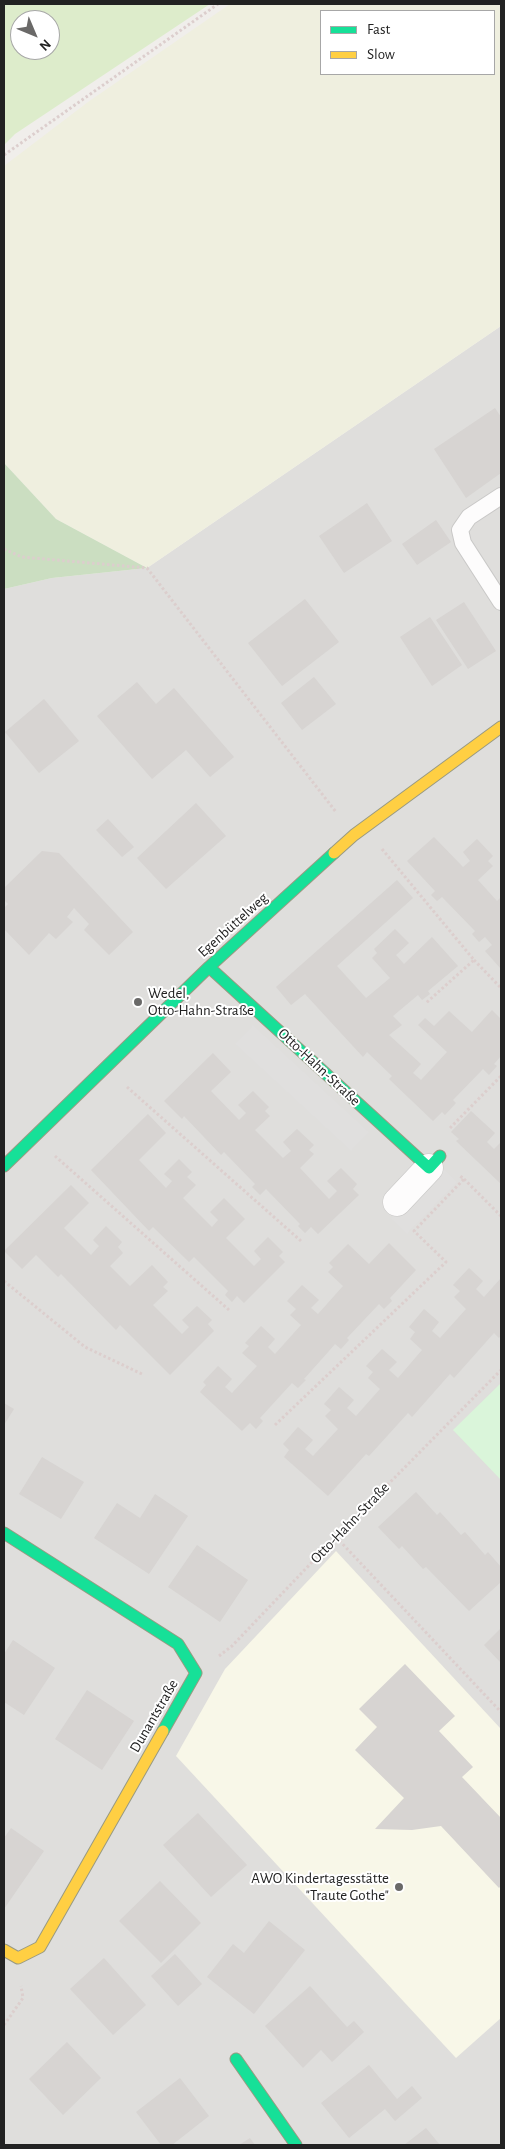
<!DOCTYPE html>
<meta charset="utf-8">
<style>
body{margin:0}
#map{position:relative;width:505px;height:2149px;overflow:hidden;background:#f0eeeb;font-family:"Alegreya Sans",sans-serif}
canvas{display:block}
.frame{position:absolute;inset:0;border:5px solid #222;pointer-events:none}
.legend{position:absolute;left:320px;top:10px;width:175px;height:65px;box-sizing:border-box;background:#fff;border:1px solid #a7a7a7;margin:0;padding:6px 9px;list-style:none;font-size:15px;color:#222}
.legend li{display:flex;align-items:center;gap:10px;height:25px}
.legend b{width:25px;border:1px solid #a7a7a7}
.north{position:absolute;left:10px;top:10px;width:50px;height:50px;box-sizing:border-box;background:#fff;border:1px solid #a7a7a7;border-radius:50%;rotate:135deg;font-size:14px;font-weight:700;line-height:20px;text-align:center;color:#222}
.north::after{content:'';display:block;margin:auto;width:18px;height:22px;background:#6a6968;clip-path:polygon(50% 0,100% 100%,50% 72%,0 100%)}
</style>
<div id="map">
<canvas width="505" height="2149"></canvas>
<div class="frame"></div>
<ul class="legend">
<li><b style="height:6px;background:#16e098"></b>Fast</li>
<li><b style="height:6px;background:#ffcf43"></b>Slow</li>
</ul>
<div class="north">N</div>
</div>
<script>
const g = document.querySelector('canvas').getContext('2d');
g.lineJoin = 'round';
function paint(path, color) { g.fillStyle = color; g.fill(path, 'evenodd'); }
const poly = rows => new Path2D(rows.map(r => 'M' + r).join(''));
function strokePath(path, color, width, dash) { g.strokeStyle = color; g.lineWidth = width; g.lineCap = dash ? 'butt' : 'round'; g.setLineDash(dash || []); g.stroke(path); }
function drawText(font, color, halo, rows, align = 'center') {
  g.font = font + ' "Alegreya Sans",sans-serif'; g.lineWidth = 4; g.setLineDash([]); g.textBaseline = 'middle'; g.strokeStyle = halo; g.fillStyle = color; for (const [text, x, y, turn = 0] of rows) {
    g.save(); g.translate(x, y); g.rotate((+turn || 0) * Math.PI / 180); g.textAlign = isNaN(turn) ? turn : align; if (halo) g.strokeText(text, 0, 0); g.fillText(text, 0, 0); g.restore();
  }
}
paint(poly([
 [501,326,501,2145,4,2145,4,589,52,578,147,568]
]), '#dfdedc');
paint(poly([
 [336,1551,501,1729,501,2018,456,2058,176,1756,225,1669]
]), '#f8f7e8');
paint(poly([
 [230,4,501,4,501,326,147,568,56,519,4,463,4,166,88,102],
 [321,11,494,11,494,74,321,74]
]), '#efefdf');
paint(poly([
 [4,4,210,4,15,134,4,145],
 [20,20,50,20,50,50,20,50]
]), '#ddeccb');
paint(poly([
 [4,463,56,519,147,568,52,578,4,589]
]), '#cbdec1');
paint(poly([
 [501,1383,501,1480,453,1430]
]), '#daf5da');
paint(poly([
 [253,1025,369,1132,351,1151,235,1044],
 [442,1167,457,1182,407,1234,391,1219]
]), '#e0dfde');
paint(poly([
 [495,408,501,417,501,473,466,498,434,449],
 [367,503,392,541,344,573,319,536],
 [436,520,451,542,417,565,402,544],
 [305,599,339,642,282,686,248,643],
 [464,602,496,651,468,669,436,620],
 [430,617,462,665,432,686,400,637],
 [314,677,336,704,302,730,281,703],
 [137,682,156,704,174,688,234,757,210,777,186,750,152,779,97,716],
 [44,699,79,741,39,773,5,732],
 [196,803,226,836,166,889,137,858],
 [108,819,134,847,122,857,96,830],
 [434,837,463,867,470,861,463,852,477,839,493,856,488,861,493,866,478,880,497,901,501,897,501,969,485,951,492,945,485,937,479,942,472,934,475,931,442,897,437,901,431,895,435,891,407,861],
 [42,851,59,853,133,932,109,955,84,930,89,924,74,908,67,917,73,922,56,939,49,933,29,955,4,929,4,908,8,904,4,900,4,888],
 [397,880,413,898,337,966,366,998,390,978,372,958,377,953,374,949,395,929,409,943,396,955,404,964,432,937,458,966,428,991,430,994,422,1000,418,995,393,1016,402,1025,389,1035,421,1064,413,1073,421,1080,447,1052,418,1025,425,1018,434,1026,449,1011,472,1032,492,1010,501,1019,501,1056,494,1064,497,1066,489,1075,483,1069,453,1100,456,1103,445,1115,442,1112,433,1121,389,1079,392,1076,367,1052,363,1057,305,994,291,1005,276,987],
 [213,1053,231,1072,211,1091,239,1120,246,1113,238,1105,253,1091,269,1107,265,1111,270,1116,255,1130,283,1158,291,1151,283,1142,297,1129,314,1145,309,1150,314,1154,300,1168,329,1199,337,1191,327,1181,341,1168,357,1184,353,1189,359,1195,318,1234,311,1227,305,1233,298,1226,300,1224,266,1189,260,1195,252,1187,255,1184,224,1152,221,1155,184,1116,182,1119,164,1101],
 [471,1111,495,1133,487,1142,494,1149,501,1142,501,1184,456,1141,459,1139,451,1132],
 [148,1114,166,1133,139,1160,166,1188,172,1181,164,1174,179,1159,192,1172,187,1177,196,1185,183,1198,212,1227,218,1220,210,1212,224,1198,245,1219,226,1238,254,1266,261,1259,254,1251,268,1237,283,1252,279,1256,285,1262,244,1303,237,1296,232,1302,225,1295,228,1291,194,1257,189,1262,153,1227,149,1231,91,1170],
 [71,1185,89,1203,64,1228,91,1255,99,1246,93,1240,106,1226,122,1242,118,1247,123,1253,110,1266,130,1286,152,1265,168,1282,163,1287,168,1291,153,1305,182,1334,189,1327,182,1320,197,1306,212,1320,208,1324,214,1331,170,1375,120,1325,116,1330,61,1274,58,1277,36,1255,22,1269,4,1251],
 [389,1243,416,1270,390,1298,392,1301,384,1309,379,1304,347,1338,349,1340,341,1349,335,1344,329,1351,304,1379,306,1380,298,1388,292,1383,260,1418,263,1421,256,1429,250,1423,242,1431,200,1392,206,1385,203,1382,218,1366,232,1379,225,1387,232,1393,257,1366,242,1353,249,1346,245,1343,261,1326,275,1339,268,1347,275,1354,301,1325,290,1315,296,1309,287,1301,302,1285,319,1300,311,1308,318,1314,343,1286,328,1272,333,1267,329,1263,348,1244,369,1264],
 [469,1268,483,1281,476,1289,484,1297,501,1278,501,1335,499,1338,494,1333,454,1378,450,1374,412,1417,408,1413,369,1456,366,1454,328,1496,284,1457,289,1450,283,1444,298,1427,313,1440,305,1449,313,1456,338,1429,325,1416,331,1410,324,1404,339,1387,354,1400,347,1408,356,1416,380,1389,368,1378,373,1372,366,1366,382,1349,397,1362,389,1370,398,1378,422,1350,410,1339,415,1332,409,1327,424,1309,439,1322,432,1331,440,1338,466,1309,454,1297,460,1291,453,1285],
 [4,1403,14,1409,4,1425],
 [42,1457,84,1482,61,1519,19,1494],
 [416,1492,437,1515,440,1512,461,1535,465,1532,485,1555,488,1552,501,1567,501,1582,469,1611,426,1567,423,1569,402,1546,399,1549,378,1527],
 [155,1494,188,1516,149,1574,94,1538,117,1503,140,1518],
 [197,1545,248,1580,220,1622,168,1587],
 [501,1628,501,1663,484,1645],
 [13,1640,55,1668,24,1715,4,1702,4,1654],
 [405,1664,455,1716,439,1731,473,1767,462,1777,501,1818,501,1886,499,1888,441,1826,412,1830,375,1829,404,1798,355,1750,377,1727,359,1709],
 [87,1690,134,1721,102,1770,55,1739],
 [198,1813,247,1865,211,1897,163,1845],
 [11,1828,44,1851,4,1909,4,1838],
 [160,1881,201,1923,161,1963,119,1921],
 [269,1921,305,1950,254,2014,207,1977,233,1944,244,1953],
 [175,1954,202,1984,178,2006,151,1976],
 [104,1958,146,2005,113,2035,70,1989],
 [310,1986,347,2027,354,2021,364,2032,332,2062,321,2050,303,2068,265,2026],
 [67,2042,101,2078,63,2115,29,2079],
 [369,2065,397,2099,412,2086,422,2098,395,2121,385,2109,349,2138,321,2103],
 [180,2078,209,2116,172,2145,161,2145,136,2112],
 [426,2128,440,2145,404,2145],
 [250,2138,255,2145,239,2145]
]), '#d7d4d2');
const lane = poly([
 [501,496,469,517,460,530,463,543,501,602]
]);
const street = poly([
 [397,1202,429,1168]
]);
const fast = poly([
 [209,967,429,1168,440,1156],
 [4,1166,209,967,334,853],
 [4,1533,178,1644,196,1673,163,1731],
 [236,2059,296,2145]
]);
const slow = poly([
 [334,853,354,835,501,727],
 [4,1950,18,1958,40,1947,163,1731]
]);
strokePath(lane, '#c9c8c7', 18);
strokePath(street, '#c9c8c7', 29);
strokePath(fast, '#999a82', 13);
strokePath(slow, '#999a82', 13);
strokePath(poly([
 [4,155,218,4],
 [4,549,22,557,147,568,336,812],
 [382,849,474,960,426,1003],
 [474,960,501,988],
 [127,1087,301,1241],
 [450,1128,501,1076],
 [55,1156,229,1310],
 [464,1179,501,1216],
 [4,1281,85,1347,144,1375],
 [275,1425,446,1262,414,1231,464,1179,460,1176],
 [336,1537,501,1712],
 [219,1656,232,1646,336,1537,501,1370],
 [4,2025,23,1998,21,1986]
]), '#dccecd', 3, [2.5, 2.5]);
strokePath(lane, '#fdfcfc', 16);
strokePath(street, '#fdfcfc', 28);
strokePath(fast, '#16e098', 11);
strokePath(slow, '#ffcf43', 11);
for (const [x, y, r, color] of [
 [138,1002,5,"#6a6968"],
 [399,1887,5,"#6a6968"]
]) { const dot = new Path2D(); dot.arc(x, y, r, 0, 2 * Math.PI); g.fillStyle = color; g.fill(dot); strokePath(dot, '#fff', 2); }
drawText('15px', '#222', '#fff', [
 ["Egenbüttelweg",233,925,-42],
 ["Otto-Hahn-Straße",319,1067,43],
 ["Otto-Hahn-Straße",350,1523,-46],
 ["Dunantstraße",154,1716,-60]
]);
drawText('15px', '#222', '#fff', [
 ["Wedel,",148,993],
 ["Otto-Hahn-Straße",148,1010],
 ["AWO Kindertagesstätte",389,1878,"right"],
 ["\"Traute Gothe\"",389,1895,"right"]
], 'left');
</script>
